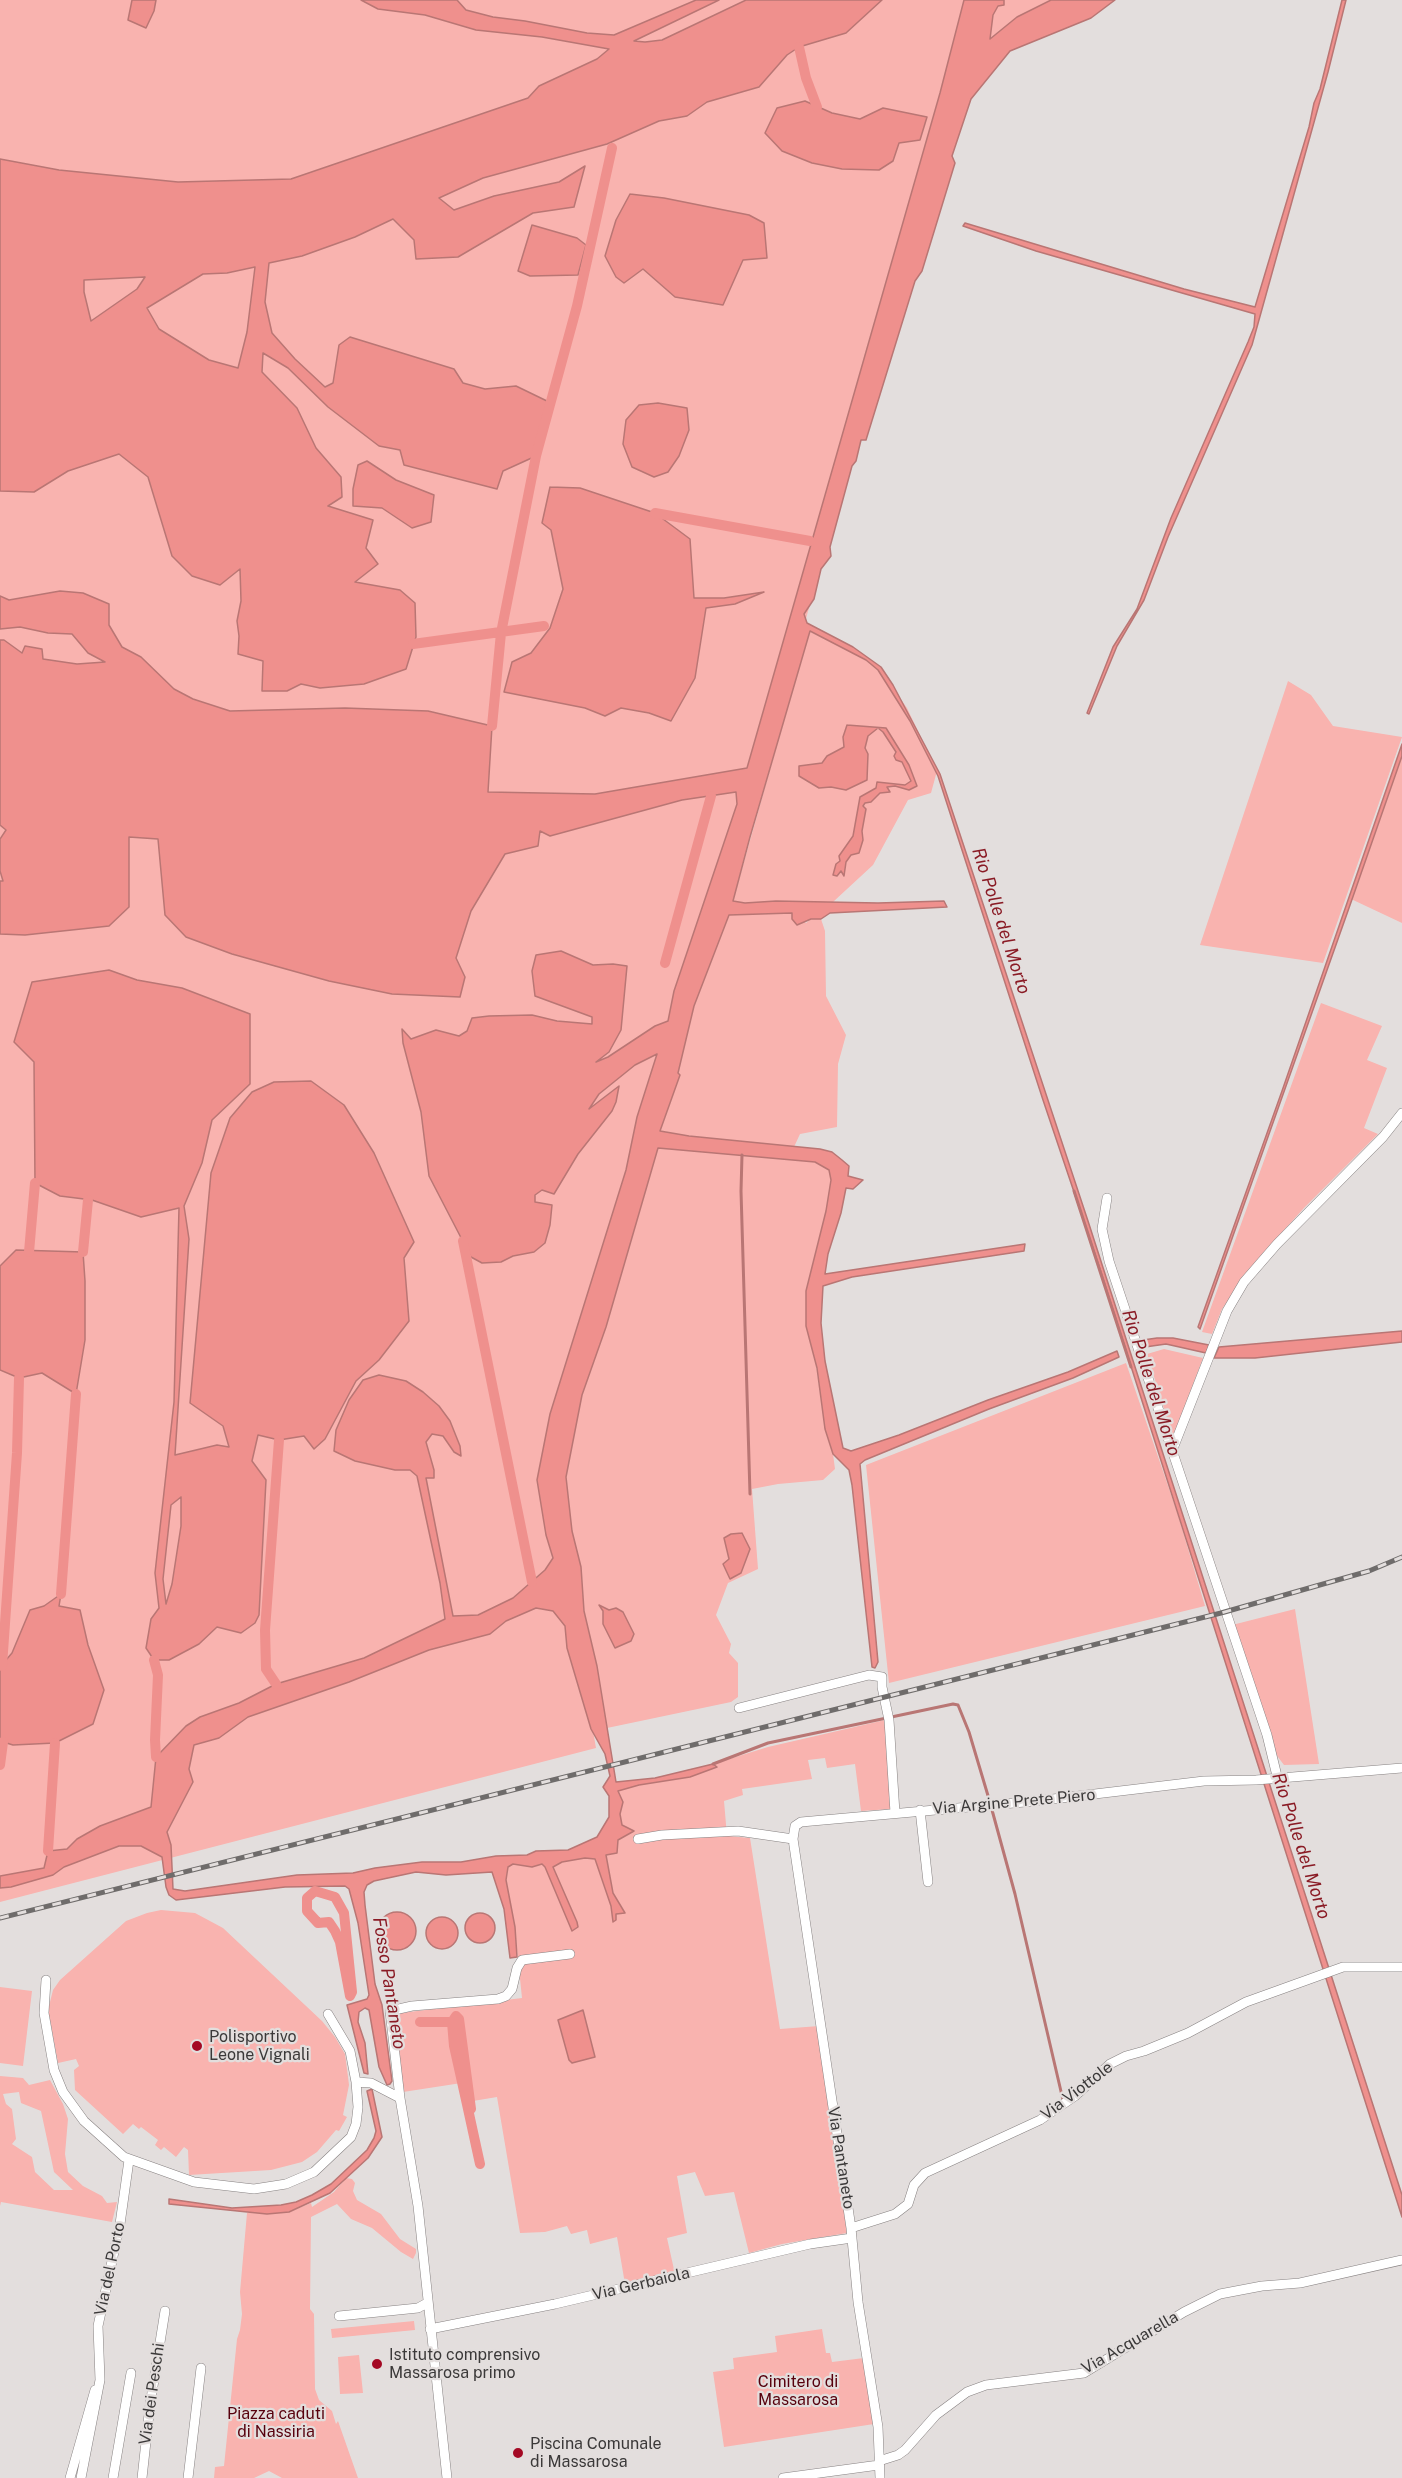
<!DOCTYPE html>
<style>
body{margin:0}
canvas{display:block;background:#e3dedd}
</style>
<canvas width="1402" height="2478"></canvas>
<script>
const g = document.querySelector('canvas').getContext('2d');
g.lineJoin = 'round';
function paint(path, color) { g.fillStyle = color; g.fill(path, 'evenodd'); }
const poly = rows => new Path2D(rows.map(r => 'M' + r).join(''));
function strokePath(path, color, width, dash) { g.strokeStyle = color; g.lineWidth = width; g.lineCap = dash ? 'butt' : 'round'; g.setLineDash(dash || []); g.stroke(path); }
function drawText(font, color, halo, rows, align = 'center') {
  g.font = font + ' "Public Sans",sans-serif'; g.lineWidth = 4.5; g.setLineDash([]); g.textBaseline = 'middle'; g.strokeStyle = halo; g.fillStyle = color; for (const [text, x, y, turn = 0] of rows) {
    g.save(); g.translate(x, y); g.rotate((+turn || 0) * Math.PI / 180); g.textAlign = isNaN(turn) ? turn : align; if (halo) g.strokeText(text, 0, 0); g.fillText(text, 0, 0); g.restore();
  }
}
paint(poly([
 [0,0,132,0,128,20,154,11,156,0,361,0,378,9,446,0,1113,0,1010,49,970,101,870,391,708,967,729,915,793,913,806,923,811,919,821,919,825,931,826,996,846,1035,838,1064,837,1127,800,1134,794,1147,689,1136,661,1131,659,1148,815,1162,829,1170,831,1180,826,1211,806,1291,825,1429,833,1454,835,1469,823,1480,778,1484,752,1489,758,1569,728,1583,716,1615,731,1644,729,1653,738,1663,738,1697,731,1702,607,1728,597,1666,584,1611,581,1567,572,1531,556,1519,596,1748,0,1902],
 [809,631,876,664,907,708,937,771,931,793,908,800,873,865,833,902,745,903,733,901],
 [1288,681,1311,695,1333,726,1402,737,1323,963,1200,945],
 [1402,748,1402,923,1351,899],
 [1321,1003,1382,1026,1367,1060,1387,1068,1364,1128,1378,1134,1304,1208,1256,1261,1222,1309,1212,1334,1202,1332],
 [1164,1349,1203,1358,1173,1438,1147,1354],
 [1126,1363,1178,1515,1205,1606,889,1683,866,1465],
 [1295,1609,1319,1764,1284,1765,1275,1753,1232,1625],
 [885,1720,891,1809,861,1811,855,1764,827,1768,825,1758,808,1760,812,1779,742,1789,743,1795,724,1801,727,1836,750,1838,780,2029,819,2026,847,2233,782,2244,749,2253,734,2192,705,2196,695,2172,677,2176,687,2233,667,2238,675,2274,625,2284,617,2237,590,2244,587,2230,571,2234,567,2226,545,2232,520,2233,497,2097,473,2101,468,2082,403,2092,393,2014,522,1998,516,1940,506,1880,508,1867,513,1864,532,1867,542,1864,545,1867,573,1931,566,1899,553,1867,562,1862,585,1858,595,1859,611,1906,613,1922,616,1914,624,1912,613,1893,606,1854,617,1853,618,1840,632,1831,622,1825,620,1814,623,1802,617,1791,639,1785,690,1777,717,1767,713,1764,768,1747],
 [161,1910,195,1913,223,1928,322,2021,335,2037,345,2054,347,2069,349,2085,343,2115,347,2117,339,2131,336,2130,317,2152,302,2162,271,2170,189,2175,188,2150,184,2147,176,2157,164,2147,161,2150,155,2145,158,2140,141,2127,139,2129,133,2124,123,2134,75,2090,74,2070,79,2066,76,2059,58,2063,48,2010,53,1990,60,1980,126,1921,147,1913],
 [0,1987,32,1991,23,2066,0,2063],
 [0,2076,23,2078,29,2085,50,2080,63,2104,68,2119,65,2154,68,2172,83,2186,102,2196,107,2203,117,2202,112,2222,1,2202,0,2206],
 [19,2092,21,2103,41,2111,54,2172,73,2190,54,2190,35,2172,32,2157,12,2144,16,2139,12,2109,6,2104,3,2094],
 [346,2178,352,2179,355,2183,353,2191,357,2200,381,2214,400,2239,416,2249,416,2253,413,2259,401,2252,372,2228,351,2219,337,2204,311,2217,310,2309,314,2314,315,2389,319,2400,332,2411,336,2424,338,2421,358,2478,282,2478,269,2471,254,2478,214,2478,215,2467,224,2466,237,2339,240,2330,242,2314,240,2292,247,2213,289,2212,311,2203,312,2207,334,2192],
 [414,2321,415,2330,332,2338,331,2329],
 [822,2329,826,2353,830,2353,832,2362,864,2358,874,2424,724,2447,713,2372,734,2369,733,2358,777,2352,775,2336],
 [359,2355,363,2393,340,2394,338,2357]
]), '#f9b3af');
const water = poly([
 [132,0,156,0,154,11,146,28,128,20,132,0],
 [361,0,457,0,466,10,493,17,525,21,587,33,614,35,696,0,719,0,634,41,645,42,662,40,746,0,882,0,846,33,799,47,787,55,759,87,707,102,687,116,659,121,607,144,483,178,439,198,454,210,494,196,559,182,585,166,574,207,533,213,458,257,416,259,414,240,393,219,355,237,302,256,269,263,265,302,272,333,295,359,325,387,333,383,339,345,350,337,454,369,463,383,485,389,516,386,549,402,536,456,503,471,497,489,404,465,400,450,379,446,328,407,288,368,263,353,262,372,297,408,316,448,341,477,342,497,328,506,373,520,366,548,378,564,355,582,400,590,415,603,416,637,406,669,364,684,320,688,301,684,287,691,262,691,263,661,238,654,239,636,237,621,241,601,240,569,220,585,192,576,172,556,148,477,119,454,68,471,34,492,0,491,0,159,59,170,178,182,291,179,528,98,539,86,597,59,609,49,542,37,476,30,425,15,378,9,361,0],
 [255,267,247,332,238,368,209,360,159,329,147,308,203,274,227,273,255,267],
 [145,277,137,289,91,321,84,292,84,280,145,277],
 [964,0,1004,0,1004,5,998,6,993,15,990,39,1017,17,1051,0,1115,0,1091,18,1010,51,971,99,952,156,955,163,922,271,915,281,866,440,861,440,856,461,852,466,830,547,831,556,821,569,814,599,804,614,807,623,853,647,881,667,893,685,940,774,1088,1221,1402,2195,1402,2217,1100,1269,1043,1100,938,776,910,721,878,670,866,660,810,631,750,837,733,901,745,903,776,901,878,903,944,901,947,907,830,913,821,919,811,919,797,925,792,919,792,913,729,915,694,1006,678,1073,680,1075,660,1131,689,1136,820,1149,832,1152,842,1160,849,1166,848,1176,863,1180,853,1189,846,1188,841,1213,828,1254,825,1274,1025,1244,1024,1251,852,1277,823,1286,821,1323,825,1361,843,1448,851,1451,899,1435,988,1400,1068,1372,1117,1351,1119,1357,1073,1378,989,1409,865,1460,860,1464,878,1662,875,1668,872,1667,852,1485,849,1470,833,1454,825,1429,817,1368,806,1326,806,1291,826,1211,831,1180,829,1170,815,1162,658,1148,606,1327,582,1395,566,1477,572,1531,581,1567,584,1611,597,1666,616,1782,655,1778,713,1764,717,1767,690,1777,639,1785,618,1791,623,1802,620,1814,622,1825,634,1831,618,1840,617,1853,606,1855,613,1893,625,1913,616,1914,616,1920,613,1922,611,1906,595,1859,585,1858,562,1862,553,1867,577,1922,578,1927,572,1931,545,1867,542,1864,532,1867,513,1864,508,1867,506,1880,515,1927,517,1957,510,1958,504,1909,492,1872,446,1875,416,1872,374,1881,367,1885,364,1892,365,1905,375,1984,382,2005,392,2081,390,2084,387,2085,379,2067,369,2010,365,2008,359,2012,358,2022,365,2043,368,2074,364,2073,347,2005,367,1999,369,1995,358,1923,349,1889,345,1886,285,1887,176,1900,169,1895,166,1887,162,1857,141,1846,119,1846,64,1867,53,1875,11,1887,0,1888,0,1876,44,1868,48,1851,67,1849,77,1839,100,1826,151,1807,156,1757,186,1726,200,1717,239,1703,276,1684,364,1658,445,1619,440,1583,417,1476,410,1470,395,1470,355,1461,334,1451,336,1430,349,1400,363,1380,379,1375,406,1381,423,1392,439,1406,450,1421,460,1446,461,1456,454,1452,443,1436,432,1434,426,1442,434,1470,434,1478,426,1478,453,1616,478,1615,513,1598,545,1570,553,1558,546,1535,537,1480,550,1414,626,1170,637,1117,657,1054,635,1065,599,1094,589,1109,619,1086,616,1102,612,1111,578,1154,554,1194,542,1190,535,1195,535,1202,552,1205,550,1225,545,1243,534,1252,513,1256,501,1262,482,1263,471,1257,429,1176,421,1112,403,1043,402,1029,411,1039,436,1030,459,1036,467,1031,472,1018,489,1016,532,1015,557,1021,592,1024,592,1017,535,996,532,971,536,955,561,951,593,965,613,964,627,966,621,1030,609,1052,596,1062,608,1057,655,1026,668,1021,674,991,737,804,736,792,682,800,550,836,540,831,538,846,505,854,471,911,456,958,465,977,460,997,392,994,329,981,232,954,186,937,165,915,158,839,129,837,129,907,109,926,25,935,0,934,0,881,3,881,0,871,0,839,6,830,0,825,0,640,4,640,22,653,25,646,42,649,43,659,77,664,105,662,88,653,72,634,48,633,20,627,0,629,0,596,9,600,60,591,83,593,109,604,109,625,122,647,141,657,174,689,193,699,230,711,345,708,428,711,492,726,488,792,595,794,747,768,940,93,964,0],
 [536,1608,553,1611,565,1626,567,1648,591,1729,605,1754,610,1776,603,1787,609,1796,609,1817,597,1837,568,1850,536,1851,527,1855,496,1856,461,1862,422,1862,375,1868,353,1873,297,1875,185,1891,173,1889,171,1845,167,1832,193,1782,189,1769,194,1745,219,1738,248,1717,349,1682,429,1650,490,1634,506,1621,536,1608],
 [1342,0,1346,0,1328,72,1252,345,1168,537,1144,600,1117,646,1089,714,1087,713,1113,647,1137,609,1171,518,1248,342,1254,327,1255,314,1036,251,963,226,965,223,1184,289,1255,307,1309,127,1314,103,1320,89,1342,0],
 [805,101,832,113,860,119,883,108,927,117,920,140,899,143,893,161,879,170,842,169,812,163,782,151,765,133,777,108,805,101],
 [630,194,664,198,749,215,764,223,767,258,743,260,723,305,675,297,643,269,624,283,616,277,605,256,616,220,630,194],
 [532,225,577,238,586,245,578,275,530,276,518,271,532,225],
 [658,403,687,408,689,430,679,456,668,472,654,477,632,467,623,444,626,420,639,405,658,403],
 [367,461,396,480,434,495,431,522,412,528,382,508,353,506,353,489,358,465,367,461],
 [550,487,580,488,655,513,690,539,694,598,724,598,764,592,735,604,706,608,695,678,671,721,649,713,621,708,605,716,585,708,504,692,512,662,531,653,550,628,563,589,551,530,542,523,550,487],
 [847,725,886,728,909,765,917,786,909,790,895,786,887,787,890,792,880,793,871,802,865,803,863,806,866,809,862,831,863,840,859,853,851,855,846,862,844,876,841,871,837,876,833,875,836,864,840,861,839,856,853,836,860,797,876,788,877,782,905,785,911,781,902,762,896,760,894,756,896,752,883,732,878,728,868,736,865,748,868,754,867,780,846,790,831,787,819,788,799,776,799,766,822,763,827,756,844,747,843,737,847,725],
 [1402,744,1402,756,1349,908,1200,1329,1198,1327,1282,1091,1402,744],
 [109,970,137,980,182,988,250,1014,250,1084,212,1120,202,1163,184,1206,189,1239,175,1455,217,1445,229,1447,223,1426,190,1403,211,1173,230,1118,252,1092,274,1082,311,1081,344,1105,374,1153,414,1242,404,1258,409,1321,379,1360,356,1381,325,1439,314,1449,304,1436,279,1440,258,1435,252,1461,266,1480,259,1615,255,1623,241,1633,217,1627,199,1644,169,1660,154,1660,146,1648,151,1619,159,1608,155,1573,174,1402,179,1208,141,1217,92,1200,60,1196,35,1183,34,1062,14,1042,32,982,109,970],
 [181,1497,181,1526,172,1584,166,1604,163,1579,171,1505,181,1497],
 [16,1250,83,1252,85,1281,85,1340,76,1394,42,1373,19,1378,0,1370,0,1266,16,1250],
 [1402,1331,1402,1342,1255,1358,1214,1358,1219,1347,1402,1331],
 [1157,1338,1173,1338,1209,1345,1206,1353,1166,1344,1145,1347,1140,1352,1139,1343,1143,1340,1157,1338],
 [742,1533,750,1549,741,1573,730,1579,723,1564,729,1559,724,1538,731,1534,742,1533],
 [61,1594,59,1606,80,1610,88,1645,104,1690,93,1724,55,1743,13,1745,0,1741,0,1667,12,1653,30,1610,44,1606,61,1594],
 [599,1605,609,1610,616,1608,623,1612,634,1634,631,1641,615,1648,603,1624,603,1611,599,1605],
 '378 1931a19 19 0 1 1 38 0a19 19 0 1 1-38 0Z',
 '465 1928a15 15 0 1 1 30 0a15 15 0 1 1-30 0Z',
 '426 1933a16 16 0 1 1 32 0a16 16 0 1 1-32 0Z',
 [583,2010,595,2057,572,2063,569,2060,558,2020,583,2010],
 [372,2089,382,2137,368,2158,330,2193,289,2212,267,2214,169,2204,169,2199,232,2208,281,2205,296,2202,312,2195,331,2184,367,2150,374,2138,376,2131,367,2091,372,2089]
]);
paint(water, '#ef908d');
strokePath(water, '#b97674', 1.5);
strokePath(poly([
 [742,1155,741,1191,750,1494],
 [1074,1191,1131,1367],
 [713,1764,768,1743,953,1704,958,1705,969,1732,989,1799,1015,1894,1063,2100]
]), '#b97674', 3);
strokePath(poly([
 [799,47,806,78,817,107],
 [655,513,810,541],
 [413,644,544,626],
 [492,726,501,633,536,456,577,306,612,148],
 [665,963,711,796],
 [463,1241,532,1582],
 [29,1252,35,1183],
 [83,1252,88,1200],
 [61,1594,76,1394],
 [154,1660,158,1675,155,1740,156,1757],
 [2,1666,17,1453,19,1378],
 [276,1684,266,1669,265,1630,279,1440],
 [0,1765,3,1742],
 [48,1851,55,1743],
 [315,1891,335,1897,344,1913,352,1992,350,1996,340,1942,335,1931,329,1922,318,1923,307,1911,307,1898,315,1891],
 [456,2016,459,2019,471,2109,468,2109,454,2046,452,2022,456,2016],
 [420,2022,452,2022],
 [468,2109,480,2164]
]), '#ef908d', 10);
const street = poly([
 [1107,1198,1102,1229,1109,1261,1267,1735,1277,1776],
 [1172,1451,1227,1311,1244,1282,1277,1244,1383,1137,1402,1113],
 [739,1708,869,1675,882,1677,882,1687,889,1720,895,1813],
 [920,1810,928,1882],
 [638,1839,662,1835,738,1831,793,1839,795,1826,801,1822,1036,1801,1204,1781,1256,1780,1402,1768],
 [793,1839,851,2228,858,2302,878,2427,880,2478],
 [46,1980,44,2013,54,2070,63,2092,84,2121,124,2157,194,2182,254,2189,286,2184,314,2172,351,2137,356,2124,358,2107,356,2082,371,2083,400,2098],
 [328,2014,350,2051,356,2082],
 [851,2228,895,2214,908,2204,914,2185,925,2173,1040,2120,1075,2096,1110,2064,1126,2056,1144,2051,1188,2033,1246,2002,1343,1967,1402,1967],
 [339,2316,418,2308,427,2303],
 [430,2329,555,2304,810,2244,852,2238],
 [879,2461,898,2455,905,2450,936,2415,967,2392,986,2385,1084,2373,1184,2312,1220,2294,1262,2286,1300,2283,1402,2260],
 [70,2478,95,2390],
 [81,2478,100,2380,98,2326,120,2224,129,2160],
 [113,2478,131,2373],
 [142,2478,150,2405,165,2311],
 [188,2478,201,2368],
 [447,2478,418,2206,400,2098,390,2011,412,2006,498,1999,506,1996,512,1989,517,1968,522,1960,570,1954],
 [783,2478,879,2465]
]);
strokePath(street, '#878282', 10);
strokePath(street, '#fff', 9);
const rail = poly([
 [0,1918,1221,1613,1369,1571,1402,1557]
]);
strokePath(rail, '#6f6c6b', 5);
strokePath(rail, '#e3dedd', 3, [9]);
for (const [x, y, r, color] of [
 [197,2046,6,"#a40924"],
 [377,2364,6,"#a40924"],
 [518,2453,6,"#a40924"]
]) { const dot = new Path2D(); dot.arc(x, y, r, 0, 2 * Math.PI); g.fillStyle = color; g.fill(dot); strokePath(dot, '#e3dedd', 2); }
drawText('16px', '#3b3939', '#e3dedd', [
 ["Via Argine Prete Piero",1014,1802,-5],
 ["Via Viottole",1077,2091,-37],
 ["Via Pantaneto",841,2158,81],
 ["Via del Porto",110,2269,-78],
 ["Via Gerbaiola",641,2284,-13],
 ["Via Acquarella",1130,2343,-30],
 ["Via dei Peschi",152,2394,-82]
]);
drawText('16px', '#3b3939', '#e3dedd', [
 ["Polisportivo",209,2037],
 ["Leone Vignali",209,2055],
 ["Istituto comprensivo",389,2355],
 ["Massarosa primo",389,2373],
 ["Piscina Comunale",530,2444],
 ["di Massarosa",530,2462]
], 'left');
drawText('16px', '#57000d', '#e3dedd', [
 ["Cimitero di",798,2382],
 ["Massarosa",798,2400],
 ["Piazza caduti",276,2414],
 ["di Nassiria",276,2432]
]);
drawText('italic 18px', '#8a1b25', '#e3dedd', [
 ["Rio Polle del Morto",1001,921,72],
 ["Rio Polle del Morto",1151,1383,72],
 ["Rio Polle del Morto",1301,1846,72],
 ["Fosso Pantaneto",389,1983,81]
]);
</script>
